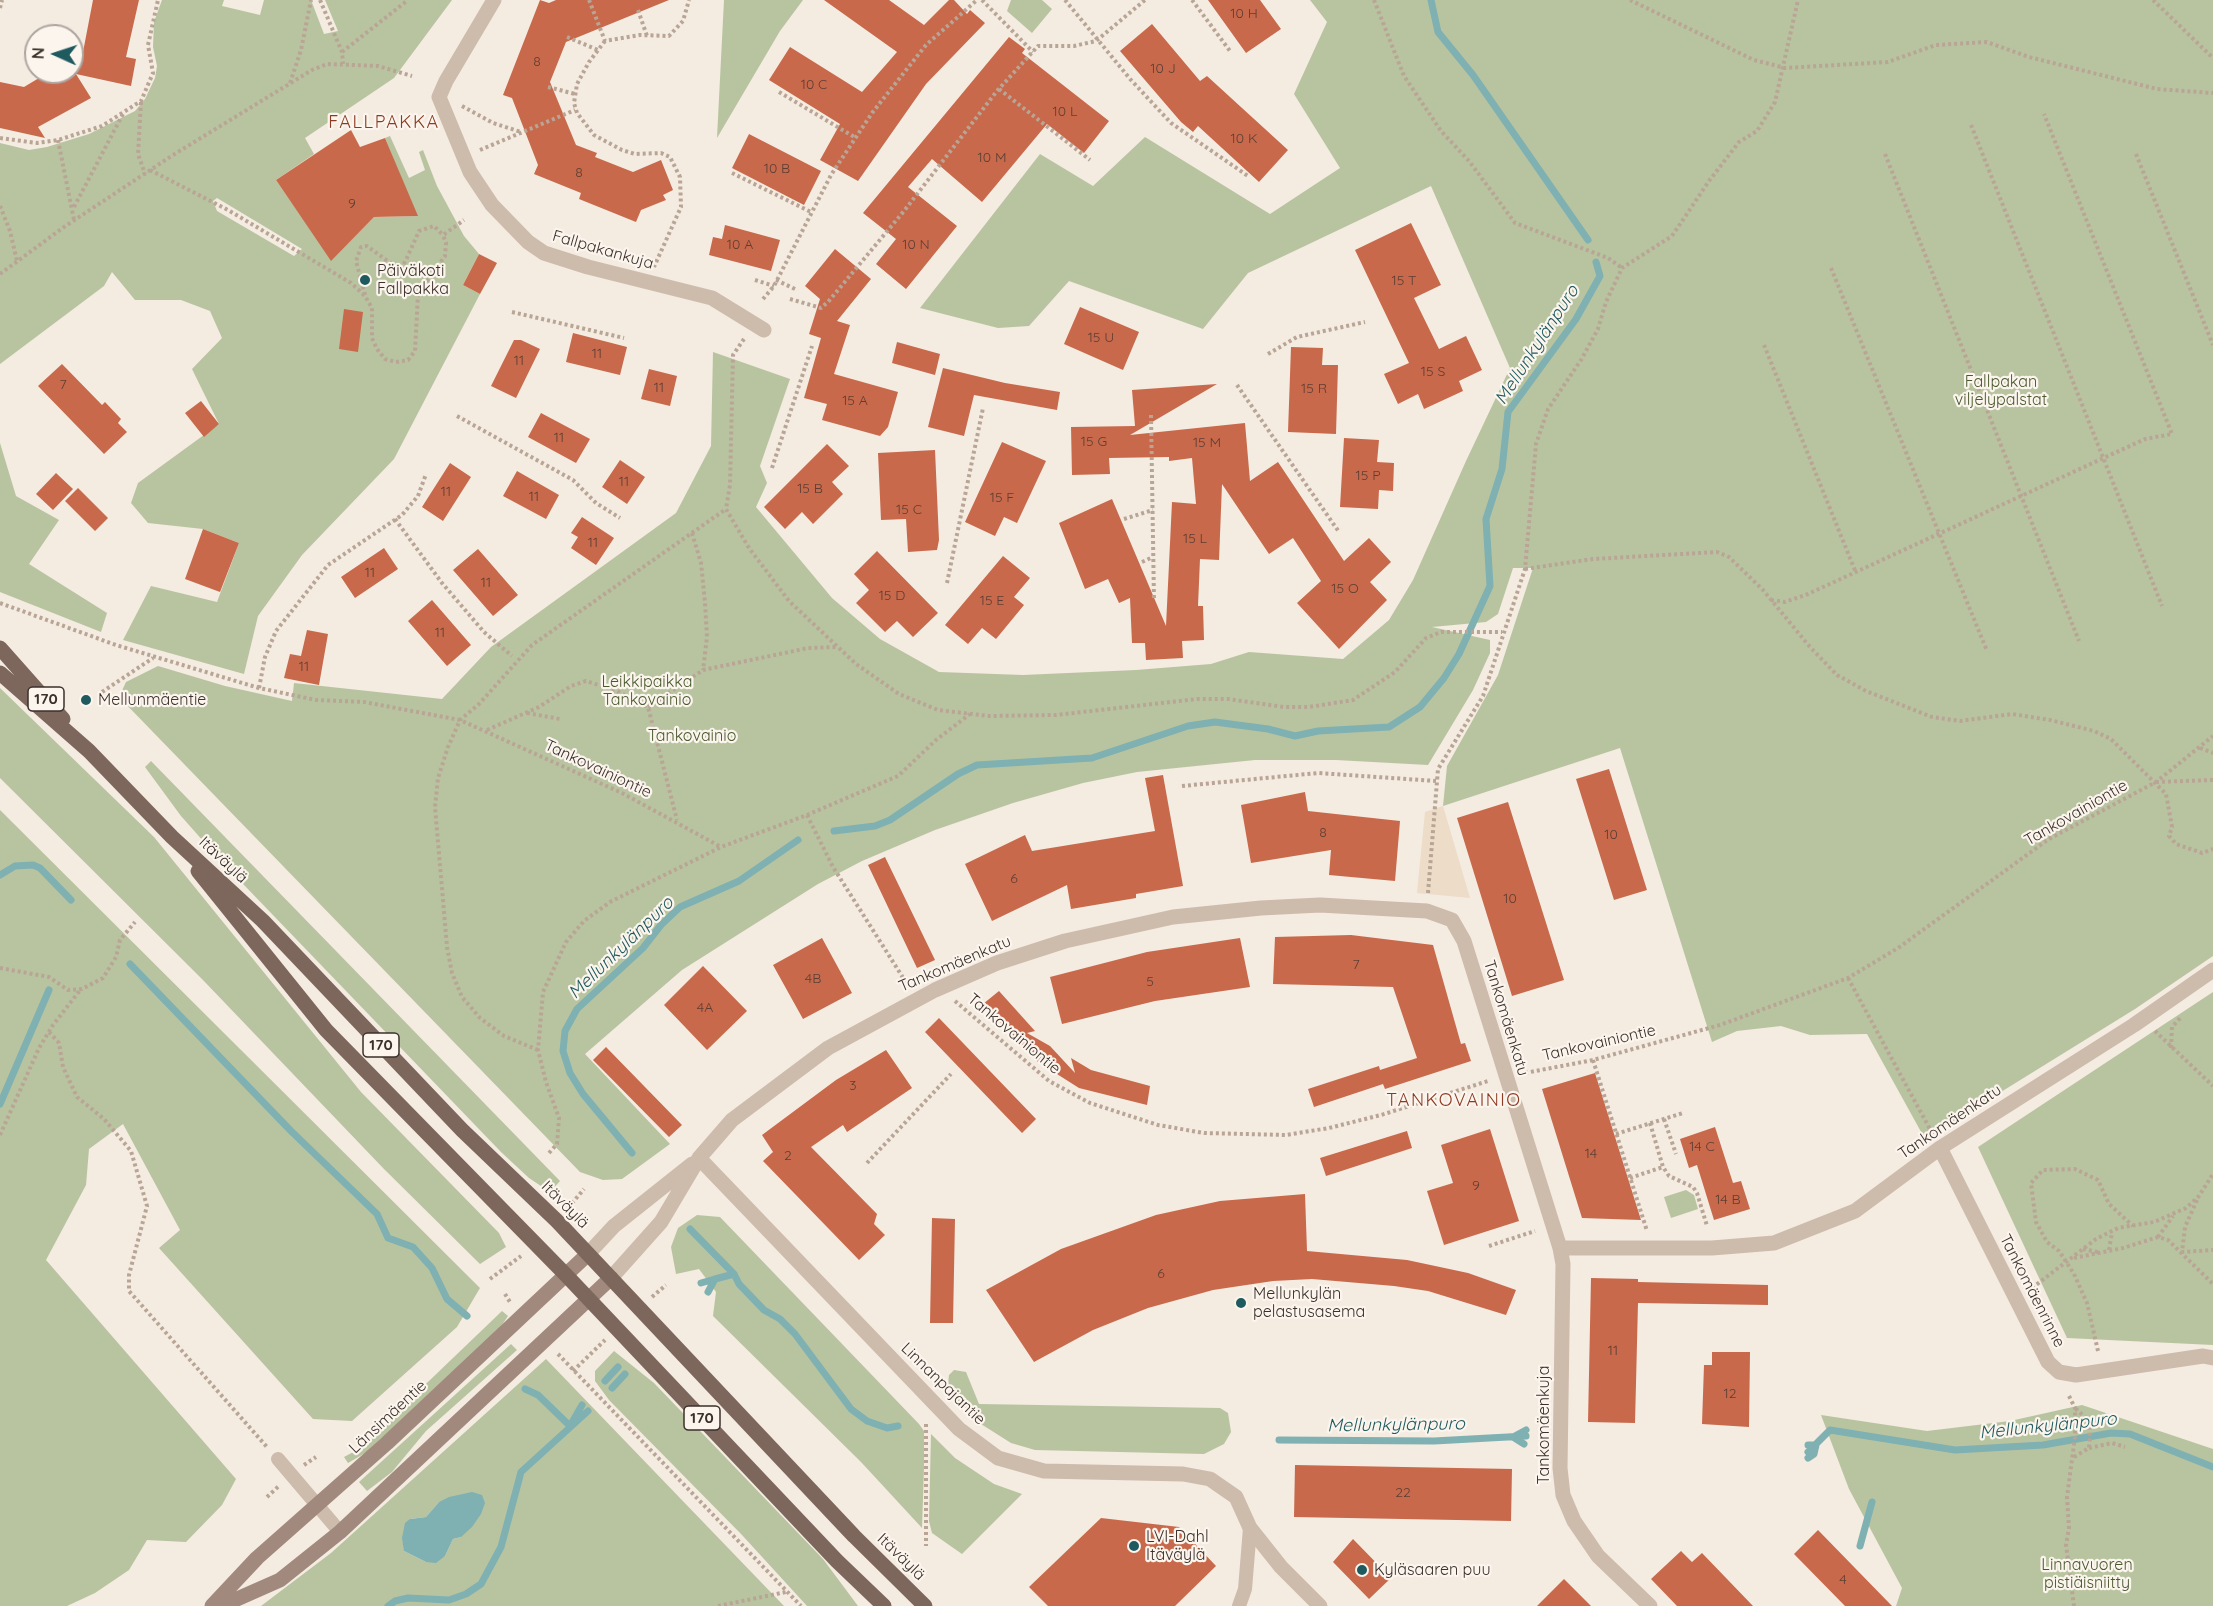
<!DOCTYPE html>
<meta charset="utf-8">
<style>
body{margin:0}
#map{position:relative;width:2213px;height:1606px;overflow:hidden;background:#f4ebe1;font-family:Quicksand,sans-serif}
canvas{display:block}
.north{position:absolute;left:24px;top:24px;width:60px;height:60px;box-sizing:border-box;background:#fbf5ee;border:2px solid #aea6a0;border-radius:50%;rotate:273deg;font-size:16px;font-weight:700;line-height:24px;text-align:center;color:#3b302b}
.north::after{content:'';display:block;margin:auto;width:21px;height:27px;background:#1f5a5e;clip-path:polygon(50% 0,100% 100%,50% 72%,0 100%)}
</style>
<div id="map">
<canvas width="2213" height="1606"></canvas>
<div class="north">N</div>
</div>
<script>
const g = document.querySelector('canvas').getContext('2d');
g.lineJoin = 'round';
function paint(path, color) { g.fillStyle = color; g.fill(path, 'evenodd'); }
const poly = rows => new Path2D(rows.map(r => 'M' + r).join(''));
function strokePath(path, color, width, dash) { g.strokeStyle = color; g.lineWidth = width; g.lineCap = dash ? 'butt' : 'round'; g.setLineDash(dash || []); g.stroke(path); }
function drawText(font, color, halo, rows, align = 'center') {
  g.font = font + ' Quicksand,sans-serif'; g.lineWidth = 4.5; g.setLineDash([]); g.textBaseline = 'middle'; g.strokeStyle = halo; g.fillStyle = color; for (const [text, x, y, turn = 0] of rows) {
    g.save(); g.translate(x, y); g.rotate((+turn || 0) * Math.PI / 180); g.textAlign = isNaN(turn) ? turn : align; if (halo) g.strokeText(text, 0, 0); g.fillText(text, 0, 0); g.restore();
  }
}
paint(poly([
 [162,0,224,0,222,6,260,15,264,0,311,0,324,34,338,31,325,0,452,0,394,78,305,138,314,154,276,180,331,260,374,217,417,216,385,138,390,136,409,178,425,170,419,152,423,150,437,186,464,236,479,254,463,285,480,294,394,459,302,555,258,616,244,674,123,640,151,586,217,602,239,543,203,529,148,523,131,503,138,483,219,424,192,369,222,338,210,311,181,300,135,300,112,272,104,286,0,364,0,143,29,150,47,147,89,134,135,111,145,99,155,78,157,66,153,47,154,22],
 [217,198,302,249,294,256,217,211,213,201],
 [724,0,803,0,780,31,717,138],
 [1011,0,1042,0,1052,9,1032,33,1007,11],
 [1310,0,2213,0,2213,956,2135,1009,1925,1139,1867,1034,1810,1035,1781,1026,1737,1031,1712,1042,1620,748,1443,806,1447,766,1498,675,1533,568,1513,568,1498,614,1486,622,1432,627,1490,640,1490,653,1473,690,1428,765,1336,760,1255,760,1137,772,1083,783,1013,803,935,830,862,861,818,884,682,970,585,1054,670,1144,622,1179,603,1180,580,1172,119,697,126,682,158,666,225,686,292,701,294,683,442,699,491,647,676,513,711,446,713,352,790,379,760,466,767,483,756,507,832,598,880,639,939,672,1023,675,1136,670,1211,664,1249,652,1343,659,1389,620,1413,580,1466,461,1510,368,1431,186,1248,273,1203,329,1069,281,1029,326,998,328,920,308,1040,154,1093,186,1145,137,1270,214,1340,168,1294,94,1327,22],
 [0,443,16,496,59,520,29,564,107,613,101,632,0,592],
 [0,688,154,837,361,1092,499,1233,506,1247,480,1264,384,1169,202,979,0,778],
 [151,761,560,1181,550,1192,529,1178,501,1152,220,860,181,816,145,767],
 [0,810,480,1288,457,1327,352,1421,313,1419,159,1248,180,1230,123,1124,89,1149,86,1185,46,1260,236,1479,222,1505,186,1542,147,1540,129,1570,95,1593,67,1606,0,1606],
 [2213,992,2213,1345,2067,1338,1978,1147],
 [1686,1190,1694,1195,1698,1209,1671,1218,1664,1197],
 [697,1215,720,1217,919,1424,924,1431,924,1468,922,1528,861,1462,713,1316,716,1292,699,1269,676,1274,671,1247,678,1228],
 [502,1311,508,1316,500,1328,367,1452,348,1463,344,1457,357,1450],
 [511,1344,517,1350,426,1431,392,1472,367,1491,359,1482],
 [614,1351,654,1383,823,1559,858,1606,807,1606,742,1535,609,1400,595,1381,595,1371],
 [546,1359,784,1606,261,1606,331,1553],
 [439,1502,461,1537,453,1539,445,1556,426,1562,404,1551,410,1519,426,1517],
 [954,1370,966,1372,979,1404,1220,1408,1228,1413,1231,1432,1224,1444,1204,1454,1035,1450,1011,1443,981,1424,955,1398,948,1385,949,1375],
 [2082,1405,2213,1449,2213,1606,1896,1606,1902,1588,1849,1489,1821,1415,1927,1431,2010,1421],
 [931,1434,955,1458,994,1484,1022,1494,962,1554,932,1533,929,1521]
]), '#b8c4a0');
paint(poly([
 [1443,806,1470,898,1417,893,1425,812]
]), '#ecdcc8');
paint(poly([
 [472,1492,482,1495,485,1503,481,1514,472,1527,461,1537,453,1539,445,1556,436,1563,426,1562,404,1551,402,1538,405,1523,410,1519,426,1517,439,1502,449,1497]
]), '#7fb0b2');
strokePath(poly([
 [1431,0,1438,32,1473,75,1588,240],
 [834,831,875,826,890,820,958,774,977,765,1092,758,1188,726,1215,722,1268,729,1295,736,1318,731,1389,727,1420,707,1444,678,1459,654,1490,586,1486,519,1502,469,1508,412,1576,319,1600,276,1596,262],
 [0,875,15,866,33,865,40,868,71,900],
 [130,964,291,1131,377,1214,388,1238,413,1247,432,1268,447,1299,467,1316],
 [0,1104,49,990],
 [632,1153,583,1094,570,1073,563,1051,565,1031,577,1009,643,948,661,925,680,907,739,881,798,840],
 [690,1229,734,1274],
 [701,1283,715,1279],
 [708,1292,715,1279,734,1274,739,1284,764,1310,780,1319,795,1334,851,1409,867,1421,887,1428,898,1426],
 [605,1381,618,1367],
 [612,1388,625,1374],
 [525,1389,538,1395,570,1426,582,1405],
 [1279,1440,1434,1441,1526,1436],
 [1524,1444,1513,1437,1526,1430],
 [1808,1452,1830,1430,1955,1450,2043,1445,2111,1433,2130,1434,2213,1467],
 [1808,1458,1814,1454,1816,1445,1808,1445],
 [1860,1546,1872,1502],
 [388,1606,395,1601,408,1598,449,1600,466,1594,481,1584,501,1547,521,1472,588,1411]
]), '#7fb0b2', 7);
paint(poly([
 [93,0,139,0,126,57,136,59,131,86,76,74,91,98,38,127,45,138,0,128,0,82,24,87,49,72,72,72,72,58,83,52],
 [540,0,549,3,556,0,669,0,566,42,550,82,576,145,597,153,595,157,633,172,661,160,673,190,663,195,666,200,641,210,636,222,579,199,581,193,534,174,538,165,512,98,503,95],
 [824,0,889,0,924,25,949,0,954,0,967,14,970,10,985,23,926,84,858,181,820,160,840,124,769,80,790,47,862,92,897,52],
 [1208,0,1260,0,1281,29,1246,53],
 [1152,24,1200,81,1207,76,1288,150,1259,182,1198,126,1193,132,1181,122,1120,51],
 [1009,37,1025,49,1022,53,1109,121,1084,153,1047,124,982,202,932,159,908,187,957,226,906,289,876,264,896,239,863,213],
 [351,130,360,147,385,138,418,216,374,217,331,261,276,180],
 [749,134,821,171,804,205,732,168],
 [1411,223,1441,285,1414,298,1439,349,1466,336,1482,370,1459,381,1463,391,1424,409,1418,394,1398,404,1384,374,1409,363,1355,250],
 [725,225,780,240,771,271,709,255,713,237,722,239],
 [835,249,871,279,837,321,850,325,834,374,898,392,888,427,880,436,822,420,827,404,804,398,821,338,809,334,820,299,805,286],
 [479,254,497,263,480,294,463,285],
 [1080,307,1139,332,1123,370,1064,344],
 [344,309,363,312,358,352,339,349],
 [573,333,627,347,620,375,566,362],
 [514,340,521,340,540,349,516,398,491,386],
 [897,342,940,354,935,375,892,363],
 [1291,347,1323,348,1322,365,1338,365,1336,434,1288,432],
 [62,364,102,405,105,402,121,419,118,423,127,432,104,454,38,386],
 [943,368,1005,383,1060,392,1057,410,974,395,964,436,928,427],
 [649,369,677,376,670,406,641,399],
 [1217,384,1130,435,1245,423,1250,481,1278,462,1344,561,1369,538,1391,562,1370,582,1387,600,1339,649,1297,603,1321,581,1293,538,1269,554,1222,484,1219,560,1200,559,1198,606,1203,606,1204,640,1182,641,1183,658,1146,660,1145,643,1132,643,1130,598,1119,603,1108,579,1085,589,1059,523,1112,499,1166,626,1172,502,1196,504,1192,458,1169,461,1169,457,1109,458,1110,474,1072,475,1071,427,1135,426,1132,390],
 [201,401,219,424,204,437,185,413],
 [541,413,590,439,576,463,528,437],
 [1344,438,1379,440,1377,462,1394,463,1393,491,1379,490,1378,509,1340,507],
 [1002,442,1046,461,1017,523,1004,517,995,536,965,522],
 [827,444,849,466,832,482,843,494,813,524,802,512,785,529,764,507],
 [935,450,939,540,937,550,908,552,906,519,881,520,878,453],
 [620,460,645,477,627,504,602,487],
 [450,463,471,477,443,521,422,507],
 [517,471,559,495,546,519,503,496],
 [56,473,73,489,53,510,36,494],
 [78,488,108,518,95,531,65,501],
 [582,517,614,538,596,565,571,548,578,537,571,533],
 [203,529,239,543,220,592,185,579],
 [384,548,398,569,355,598,341,577],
 [478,549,518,595,493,616,453,570],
 [877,551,938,613,913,637,897,621,885,632,856,603,869,590,854,574],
 [1003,556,1030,578,1014,597,1024,605,996,639,982,628,968,644,945,625],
 [432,600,471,645,447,666,408,621],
 [307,630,328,634,319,685,284,678,290,654,301,656],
 [1609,769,1647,890,1614,900,1576,779],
 [1163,775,1183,886,1136,894,1136,898,1071,909,1067,885,992,921,965,864,1025,835,1032,851,1155,831,1145,778],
 [1305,792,1308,811,1400,821,1395,881,1329,875,1331,850,1251,863,1241,805],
 [1508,802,1564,980,1512,996,1457,818],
 [885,857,935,960,917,968,868,865],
 [1351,935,1433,945,1461,1044,1465,1043,1471,1061,1385,1089,1383,1084,1314,1107,1308,1089,1379,1066,1380,1070,1417,1058,1393,987,1273,984,1275,937],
 [822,938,852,993,803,1019,773,965],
 [1240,938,1250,987,1155,1001,1062,1024,1050,977,1147,952],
 [703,966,747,1011,707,1050,664,1005],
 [999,991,1035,1031,1027,1033,1050,1046,1075,1073,1071,1058,1091,1070,1150,1086,1147,1105,1079,1088,1038,1062,983,1004],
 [939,1018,1036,1119,1022,1133,925,1032],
 [606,1047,682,1125,669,1137,593,1060],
 [886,1050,912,1088,847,1132,843,1125,811,1147,877,1214,874,1224,885,1235,859,1260,763,1161,773,1152,762,1135,836,1080],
 [1595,1073,1641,1220,1582,1218,1542,1089],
 [1715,1127,1733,1183,1741,1181,1750,1209,1714,1220,1697,1165,1689,1168,1680,1139],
 [1490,1129,1519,1221,1444,1245,1427,1191,1453,1183,1441,1145],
 [1407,1131,1412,1148,1326,1176,1320,1158],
 [1305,1194,1307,1251,1407,1260,1468,1273,1516,1290,1506,1315,1428,1291,1394,1286,1312,1279,1273,1281,1213,1290,1148,1308,1093,1330,1034,1362,986,1290,1061,1249,1156,1215,1220,1201],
 [932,1218,955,1219,953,1323,930,1323],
 [1591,1278,1638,1279,1638,1282,1768,1285,1768,1305,1638,1303,1635,1423,1588,1422],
 [1712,1352,1750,1352,1749,1427,1702,1424,1704,1365,1712,1365],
 [1295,1465,1512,1469,1511,1521,1294,1517],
 [1101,1518,1179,1527,1216,1566,1175,1606,1048,1606,1029,1587],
 [1818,1530,1892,1606,1845,1606,1794,1554],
 [1353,1539,1391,1578,1369,1599,1333,1562],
 [1681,1551,1692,1562,1702,1553,1753,1606,1677,1606,1651,1579],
 [1564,1579,1591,1606,1537,1606]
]), '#c8694b');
strokePath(poly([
 [320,0,342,52,343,64],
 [589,0,605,41,640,35,669,36,683,21,689,0],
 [982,0,1033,52],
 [1065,0,1131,80,1171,123,1248,176],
 [1192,0,1230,51],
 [1374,0,1404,76,1441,131,1469,161,1515,223,1608,258,1622,268],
 [1630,0,1754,60,1785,68,1888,62,1936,45,1987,42,2029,57,2157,89,2213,93],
 [2153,0,2213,58],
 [0,8,2,0],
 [638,10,647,36],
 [567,37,598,50],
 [605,41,589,62,577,84,574,103,577,113,594,135,622,150,635,154,661,153,670,157,680,177,681,207,654,267],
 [342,52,408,0],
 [290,83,301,50,311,0],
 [548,87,575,94],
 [999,89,1090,160],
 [779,92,856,138],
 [141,102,138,154,145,174],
 [462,106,493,123,521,132],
 [1971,125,2162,606],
 [0,138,37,143,58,140,102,126,141,101,153,73,148,45,158,0],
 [58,140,74,220],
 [480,150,575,110],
 [1885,154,2079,641],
 [2136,154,2213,345],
 [150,170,228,210,351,283,365,296,372,308,372,338,377,349,385,359,396,362,408,360,415,351,418,294,445,256,446,243,443,235,464,220],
 [732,173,811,212],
 [0,206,10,231,17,261],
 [74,207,124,112],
 [1831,268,1987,651],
 [0,274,64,227,173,155,312,70,327,64,378,66,412,76],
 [755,280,774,286],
 [776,280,795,289],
 [365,295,356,261,361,247,367,246,397,268,401,268,406,260,419,231,434,226,443,235],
 [763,299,774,286,831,175,872,113,926,45,977,0],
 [790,299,821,308,828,302,904,211,997,91,1038,46,1074,46,1096,41,1145,0],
 [512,312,624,338],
 [744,339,733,355,730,485,726,509,749,548,789,601,856,664,899,694,938,710,989,716,1056,715,1197,699,1228,699,1284,707,1309,707,1353,700,1395,672,1426,638,1441,632,1502,632],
 [1764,345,1856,573],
 [1268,354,1297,337,1365,322],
 [1237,385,1339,532],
 [1151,415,1154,601],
 [457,416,573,480,596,503,620,518],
 [772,468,812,346],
 [395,519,442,583,484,632,512,656],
 [1124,519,1153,510],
 [692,533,701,563,705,603,707,637,703,670],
 [1142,562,1153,557],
 [1525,569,1593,559,1717,552,1729,557,1763,590,1810,647,1837,675,1866,691,1932,717,1960,721,2012,714,2050,720,2094,731,2111,739,2166,794,2172,827,2169,836,2176,844,2202,853,2213,849],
 [947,583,983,408],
 [1771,600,1785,602,1808,594,2145,439,2172,434,2044,114],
 [0,603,116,645,259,688,316,700,364,702,460,720,622,793,721,847],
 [259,688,265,657,276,631,328,565,402,515,418,496,426,474],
 [102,692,153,658],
 [648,707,703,670,808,648,837,647],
 [527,713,560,719],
 [487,730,539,707,571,686,586,681,617,691,648,707,677,820],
 [2200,748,2213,753],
 [2156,782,2213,780],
 [1182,786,1318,773,1436,781],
 [807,815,833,867,907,984],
 [1428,893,1438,769,1483,696,1525,569,1536,444,1548,409,1581,360,1598,329,1606,302,1622,268,1672,236,1709,181,1739,142,1757,131,1775,102,1798,0],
 [0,968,49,977,68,990,82,989,103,978,116,957,120,940,135,922],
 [1848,978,1931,1131],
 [955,1001,1049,1081,1090,1103,1158,1125,1204,1133,1286,1135,1329,1128,1381,1115,1488,1081],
 [2155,1031,2213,1086],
 [49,1032,59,1043,63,1067,77,1097,104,1119,131,1151,147,1206,129,1275,129,1291,267,1447],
 [2171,1048,2172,1027,2181,1017],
 [538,1050,504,1036,480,1018,462,997,452,973,447,947,435,807,438,778,448,747,460,720,479,704,532,645,726,509],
 [1593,1060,1647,1231],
 [1525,1073,1593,1060,1720,1025,1848,978,1898,948,2049,839,2156,782,2213,736],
 [1664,1119,1676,1154],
 [1650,1123,1663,1167,1669,1176,1693,1187,1697,1193,1707,1226],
 [1616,1134,1683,1113],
 [0,1135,39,1048,53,1025,81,989],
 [549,1153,557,1144,559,1118,546,1082,538,1050,543,992,566,942,584,921,610,902,721,847,807,815,898,776,936,740,970,714],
 [867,1163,951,1074],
 [1630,1178,1663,1167],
 [2197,1200,2185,1227,2182,1252,2213,1250],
 [568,1208,584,1189],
 [2158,1237,2173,1216],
 [1489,1246,1535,1231],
 [2083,1249,2098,1252],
 [2109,1250,2112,1232],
 [2074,1258,2123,1248,2158,1237,2168,1240,2213,1284],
 [490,1279,521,1256],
 [2032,1288,2096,1239,2118,1228,2154,1222,2186,1208,2199,1196,2213,1174],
 [505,1294,510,1302],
 [652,1297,666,1285],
 [2098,1351,2087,1303,2074,1274,2059,1251,2047,1242,2036,1222,2031,1183,2043,1170,2075,1169,2098,1180,2109,1204,2133,1226],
 [558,1354,801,1606],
 [573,1371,605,1340],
 [2069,1396,2075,1408,2075,1437,2067,1497,2069,1528,2066,1545,2074,1606],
 [926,1424,926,1546],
 [2089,1448,2112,1443,2125,1447],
 [2074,1457,2089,1448,2090,1437,2089,1421,2075,1408],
 [304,1465,316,1457],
 [267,1497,280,1485],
 [718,1606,786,1592]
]), '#b9a596', 4, [3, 3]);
strokePath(poly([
 [278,1459,340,1532],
 [1239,1606,1245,1589,1250,1528]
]), '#cdbbac', 14);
strokePath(poly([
 [494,0,446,81,439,97,470,172,492,205,528,242,544,253,588,267,712,298,764,330],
 [1940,1148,2048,1362,2059,1372,2076,1375,2203,1356,2213,1358],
 [699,1158,959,1429,998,1458,1044,1471,1183,1474,1210,1479,1236,1497,1250,1528,1281,1567,1320,1606],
 [1560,1248,1712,1248,1774,1243,1855,1211,1940,1148,2134,1025,2213,970],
 [588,1254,614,1226,692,1164],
 [611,1278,661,1222,699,1158,732,1120,828,1048,935,990,997,963,1065,941,1173,917,1261,908,1320,905,1427,911,1452,920,1464,941,1560,1248,1563,1264,1560,1468,1563,1495,1574,1521,1598,1556,1650,1606]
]), '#cdbbac', 15);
strokePath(poly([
 [212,1606,257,1558,387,1443,588,1254],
 [221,1606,280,1580,340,1532,611,1278]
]), '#a18a7d', 15);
strokePath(poly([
 [0,648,63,719],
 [0,673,89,751,172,837,263,921,462,1130,557,1221,854,1536,925,1606],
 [198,871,326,1030,566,1275,837,1561,884,1606]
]), '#7d675c', 15);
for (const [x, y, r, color] of [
 [365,280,6,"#1f5a5e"],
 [86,700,6,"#1f5a5e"],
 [1241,1303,6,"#1f5a5e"],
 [1134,1546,6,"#1f5a5e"],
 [1362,1570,6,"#1f5a5e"]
]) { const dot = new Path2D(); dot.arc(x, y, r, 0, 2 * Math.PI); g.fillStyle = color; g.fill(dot); strokePath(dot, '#fbf5ee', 2); }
drawText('14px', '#5e3e33', null, [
 ["10 H",1244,14],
 ["8",537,62],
 ["10 J",1163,69],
 ["10 C",814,85],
 ["10 L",1065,112],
 ["10 K",1244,139],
 ["10 M",992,158],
 ["10 B",777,169],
 ["8",579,173],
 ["9",352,204],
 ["10 A",740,245],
 ["10 N",916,245],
 ["15 T",1404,281],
 ["15 U",1101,338],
 ["11",597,354],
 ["11",519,361],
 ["15 S",1433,372],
 ["7",63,385],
 ["11",659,388],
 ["15 R",1314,389],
 ["15 A",855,401],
 ["11",559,438],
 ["15 G",1094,442],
 ["15 M",1207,443],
 ["15 P",1368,476],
 ["11",624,482],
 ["15 B",810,489],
 ["11",446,492],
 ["11",534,497],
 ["15 F",1002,498],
 ["15 C",909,510],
 ["15 L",1195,539],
 ["11",593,543],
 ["11",370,573],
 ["11",486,583],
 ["15 O",1345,589],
 ["15 D",892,596],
 ["15 E",992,601],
 ["11",440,633],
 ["11",304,667],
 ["8",1323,833],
 ["10",1611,835],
 ["6",1014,879],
 ["10",1510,899],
 ["7",1356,965],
 ["4B",813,979],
 ["5",1150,982],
 ["4A",705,1008],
 ["3",853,1086],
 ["14 C",1702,1147],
 ["14",1591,1154],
 ["2",788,1156],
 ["9",1476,1186],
 ["14 B",1728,1200],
 ["6",1161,1274],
 ["11",1613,1351],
 ["12",1730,1394],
 ["22",1403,1493],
 ["4",1843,1580]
]);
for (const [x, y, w] of [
 [46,699,36],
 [381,1045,36],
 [702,1418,36]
]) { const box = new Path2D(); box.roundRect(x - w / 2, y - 12, w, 24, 4.5); g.fillStyle = '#fbf5ee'; g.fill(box); strokePath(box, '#3b302b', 1.5); }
drawText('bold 15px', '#3b302b', null, [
 ["170",46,699],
 ["170",381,1045],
 ["170",702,1418]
]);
drawText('16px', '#3b302b', '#fbf5ee', [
 ["Fallpakankuja",603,250,16],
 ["Tankovainiontie",598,769,25],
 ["Tankovainiontie",2076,813,-30],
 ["Itäväylä",223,860,43],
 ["Tankomäenkatu",955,964,-23],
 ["Tankomäenkatu",1506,1018,73],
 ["Tankovainiontie",1014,1034,40],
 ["Tankovainiontie",1599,1043,-13],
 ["Tankomäenkatu",1950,1122,-34],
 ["Itäväylä",565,1205,45],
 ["Tankomäenrinne",2032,1291,63],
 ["Linnanpajantie",943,1384,44],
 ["Länsimäentie",388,1417,-43],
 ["Tankomäenkuja",1544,1425,-90],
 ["Itäväylä",901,1557,44]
]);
drawText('16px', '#3b302b', '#fbf5ee', [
 ["Päiväkoti",377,271],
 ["Fallpakka",377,289],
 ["Mellunmäentie",98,700],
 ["Mellunkylän",1253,1294],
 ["pelastusasema",1253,1312],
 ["LVI-Dahl",1146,1537],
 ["Itäväylä",1146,1555],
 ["Kyläsaaren puu",1374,1570]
], 'left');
drawText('16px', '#4a5a2e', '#fbf5ee', [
 ["Fallpakan",2001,382],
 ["viljelypalstat",2001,400],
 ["Leikkipaikka",647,682],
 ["Tankovainio",647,700],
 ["Tankovainio",692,736],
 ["Linnavuoren",2087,1565],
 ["pistiäisniitty",2087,1583]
]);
g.letterSpacing = '1.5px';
drawText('18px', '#8c3b22', '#fbf5ee', [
 ["FALLPAKKA",384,123],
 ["TANKOVAINIO",1454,1101]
]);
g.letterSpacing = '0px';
drawText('italic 18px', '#1f5a5e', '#fbf5ee', [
 ["Mellunkylänpuro",1537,345,-57],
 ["Mellunkylänpuro",621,948,-44],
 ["Mellunkylänpuro",1396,1425,-1],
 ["Mellunkylänpuro",2048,1426,-6]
]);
</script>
